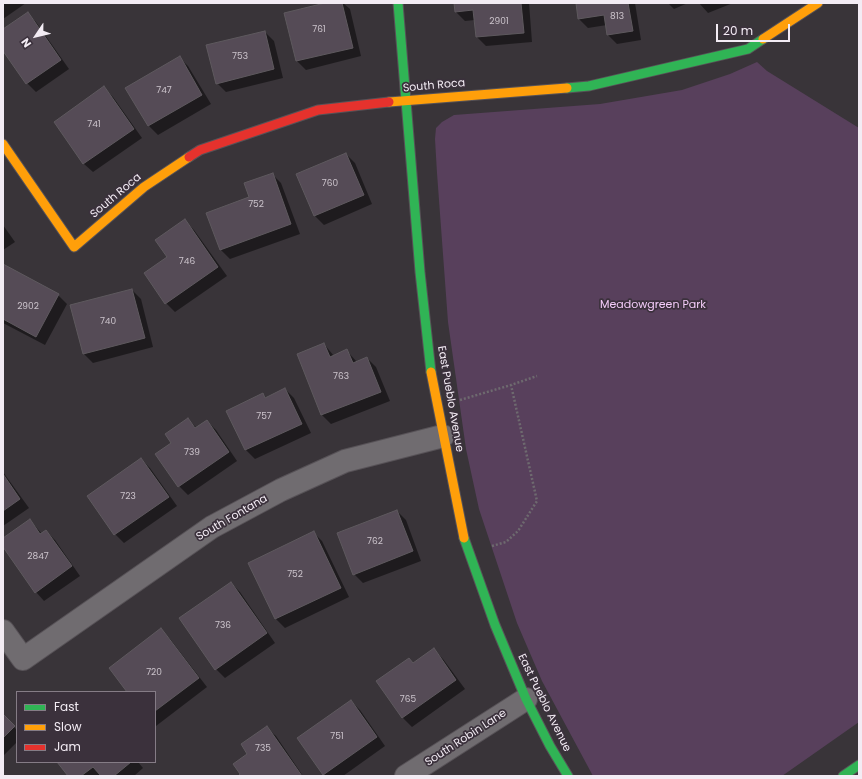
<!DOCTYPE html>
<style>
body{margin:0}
#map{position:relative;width:862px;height:779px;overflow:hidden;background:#393439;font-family:Poppins,sans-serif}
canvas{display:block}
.frame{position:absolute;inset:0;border:4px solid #f3ecf4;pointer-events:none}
.legend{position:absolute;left:16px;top:691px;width:140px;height:72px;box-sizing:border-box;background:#3b313c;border:1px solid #857c86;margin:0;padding:5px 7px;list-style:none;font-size:12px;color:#f3ecf4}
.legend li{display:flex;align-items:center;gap:8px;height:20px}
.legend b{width:20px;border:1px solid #857c86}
.north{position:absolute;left:16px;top:16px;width:40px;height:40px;-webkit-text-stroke:3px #3b313c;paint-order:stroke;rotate:235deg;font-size:11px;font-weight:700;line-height:16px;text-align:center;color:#f3ecf4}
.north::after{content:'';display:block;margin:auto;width:14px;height:18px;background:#f3ecf4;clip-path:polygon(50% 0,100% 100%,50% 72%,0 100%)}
.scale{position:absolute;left:716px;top:24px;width:74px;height:18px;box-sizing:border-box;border:2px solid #f3ecf4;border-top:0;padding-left:5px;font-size:12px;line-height:14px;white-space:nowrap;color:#f3ecf4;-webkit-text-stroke:3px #3b313c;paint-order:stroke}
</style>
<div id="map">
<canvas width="862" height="779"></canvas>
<div class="frame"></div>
<ul class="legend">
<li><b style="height:5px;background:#30b455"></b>Fast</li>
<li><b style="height:5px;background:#ff9f0a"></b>Slow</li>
<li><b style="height:5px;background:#e5322d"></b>Jam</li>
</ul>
<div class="north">N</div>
<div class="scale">20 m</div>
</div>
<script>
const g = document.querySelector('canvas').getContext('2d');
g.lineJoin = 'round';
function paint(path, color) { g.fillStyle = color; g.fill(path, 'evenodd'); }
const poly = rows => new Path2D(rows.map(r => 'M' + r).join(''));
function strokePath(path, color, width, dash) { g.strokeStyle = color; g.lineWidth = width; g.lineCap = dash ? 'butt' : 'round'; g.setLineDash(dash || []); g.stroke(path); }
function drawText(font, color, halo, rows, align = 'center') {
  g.font = font + ' Poppins,sans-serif'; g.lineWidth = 3.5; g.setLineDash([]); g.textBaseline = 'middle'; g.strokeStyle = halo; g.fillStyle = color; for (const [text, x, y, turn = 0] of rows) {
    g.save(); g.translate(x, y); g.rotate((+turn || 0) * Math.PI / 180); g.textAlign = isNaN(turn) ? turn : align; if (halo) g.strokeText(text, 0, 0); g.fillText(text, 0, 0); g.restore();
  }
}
paint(poly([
 [757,62,767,71,859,128,859,722,782,776,593,776,542,681,517,623,479,509,466,449,448,322,437,173,435,139,436,128,442,122,454,115,600,104,682,90,730,74]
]), '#58405c');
paint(poly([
 [3,3,26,3,3,19],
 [329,3,343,3,350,9,361,56,306,70,297,61,285,14],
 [455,3,529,3,532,42,486,46,477,37,475,20,465,21,456,12],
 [577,3,635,3,641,40,617,44,608,35,607,25,588,28,579,19],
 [668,3,688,3,674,9],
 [699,3,733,3,708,13],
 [27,13,36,22,69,69,36,92,27,83,3,49,3,30],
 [265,32,274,41,283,78,226,92,217,83],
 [179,57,188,66,211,104,158,135,149,126,127,88],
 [104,88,113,97,142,138,93,172,84,164,55,122],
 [346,154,355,163,372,204,324,225,315,216],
 [272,174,281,183,300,234,230,259,221,250,250,198],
 [185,221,194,230,227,276,175,312,166,303,145,273,168,257],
 [3,225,15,242,3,250],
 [3,265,58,295,67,304,45,345,3,323],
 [132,290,141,299,153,347,93,363,84,354,72,305],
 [324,344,334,356,347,351,357,362,367,358,376,367,390,401,331,424,322,415,298,355],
 [285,389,294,398,311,433,255,459,246,450,228,411,263,394,266,398],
 [188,420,197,428,207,421,216,430,237,461,188,495,179,486,172,443],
 [141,459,150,468,177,506,124,543,115,534],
 [3,472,29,508,3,526],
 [397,511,406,520,421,561,363,583,354,574],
 [30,520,42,534,46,531,55,540,80,576,44,601,36,592,3,546,3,539],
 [313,532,322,541,349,597,285,628,276,619,249,564],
 [231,583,240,592,275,643,225,678,216,669],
 [161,630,170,639,207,687,156,726,155,692,128,692],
 [434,650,443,659,465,689,412,727,403,718,413,664],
 [351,701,360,710,385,746,343,776,326,776,324,774],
 [3,716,17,730,17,742,3,756],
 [267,728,276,736,303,776,239,776,249,754],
 [58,762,138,762,143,768,134,776,69,776]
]), '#0007');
const building = poly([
 [325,3,342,3,353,48,296,61,284,13,325,3],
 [454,3,521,3,524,33,476,37,473,10,455,12,454,3],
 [576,3,628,3,633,31,607,35,604,15,578,19,576,3],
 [28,12,61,60,26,84,3,51,3,29,28,12],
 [265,31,274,69,216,84,206,45,265,31],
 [180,56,202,95,148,126,125,88,180,56],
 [104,86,134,129,83,164,54,122,104,86],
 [346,153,364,195,314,216,296,174,346,153],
 [273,173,291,224,220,250,206,213,249,197,244,183,273,173],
 [185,219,218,267,165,304,144,273,167,257,155,240,185,219],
 [3,264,59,294,36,337,3,319,3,264],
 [132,289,145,338,83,354,70,305,132,289],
 [324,343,330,357,347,349,353,363,367,357,381,392,321,415,297,354,324,343],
 [285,388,302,424,245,450,226,411,263,393,265,398,285,388],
 [188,418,195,428,207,420,229,452,178,487,155,454,171,443,165,434,188,418],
 [141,458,169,497,114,535,87,496,141,458],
 [3,474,20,499,3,511,3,474],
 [397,510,413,551,353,575,337,533,397,510],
 [30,519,40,534,46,530,72,566,35,593,3,547,3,538,30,519],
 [314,531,341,588,275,619,248,563,314,531],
 [231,582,267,633,215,670,179,618,231,582],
 [161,628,199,678,155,711,155,692,127,692,109,668,161,628],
 [434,648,456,680,402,718,376,681,409,658,413,663,434,648],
 [351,700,377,737,323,775,297,738,351,700],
 [3,714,15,726,3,738,3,714],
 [267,726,302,776,238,776,240,774,233,764,247,754,241,744,267,726],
 [57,762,131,762,114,776,101,776,93,767,81,776,68,776,57,762]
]);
paint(building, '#554b56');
strokePath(building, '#5e595e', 1);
const street = poly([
 [3,631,23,659,212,527,281,490,345,461,443,436],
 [406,776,526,699]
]);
const fast = poly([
 [398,3,420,272,431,372],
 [567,88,589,86,748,49,763,39],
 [464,538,495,625,526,699,550,746,568,776],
 [843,776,859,765]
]);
const slow = poly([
 [763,39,818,3],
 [389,102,567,88],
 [3,144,74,247,144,187,189,157],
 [431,372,464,538]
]);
const jam = poly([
 [189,157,200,150,318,110,389,102]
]);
strokePath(street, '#575257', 24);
strokePath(fast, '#575257', 11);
strokePath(slow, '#575257', 11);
strokePath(jam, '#575257', 11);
strokePath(poly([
 [460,400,511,385],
 [492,546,506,542,518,531,537,501,511,385,537,376]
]), '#6e6a6f', 2.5, [2, 2]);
strokePath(street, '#706c70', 22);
strokePath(fast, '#30b455', 9);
strokePath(slow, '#ff9f0a', 9);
strokePath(jam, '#e5322d', 9);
drawText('9px', '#ccc4cc', null, [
 ["813",617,17],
 ["2901",499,22],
 ["761",319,30],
 ["753",240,57],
 ["747",164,91],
 ["741",94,125],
 ["760",330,184],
 ["752",256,205],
 ["746",187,262],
 ["2902",28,307],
 ["740",108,322],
 ["763",341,377],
 ["757",264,417],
 ["739",192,453],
 ["723",128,497],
 ["762",375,542],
 ["2847",38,557],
 ["752",295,575],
 ["736",223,626],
 ["720",154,673],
 ["765",408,700],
 ["751",337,737],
 ["735",263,749]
]);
drawText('11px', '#f3ecf4', '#3b313c', [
 ["South Roca",434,86,-5],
 ["South Roca",116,196,-40],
 ["East Pueblo Avenue",450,399,80],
 ["South Fontana",232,518,-30],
 ["East Pueblo Avenue",544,703,64],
 ["South Robin Lane",466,738,-33]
]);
drawText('11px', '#f3cbf8', '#3b313c', [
 ["Meadowgreen Park",653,305]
]);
</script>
